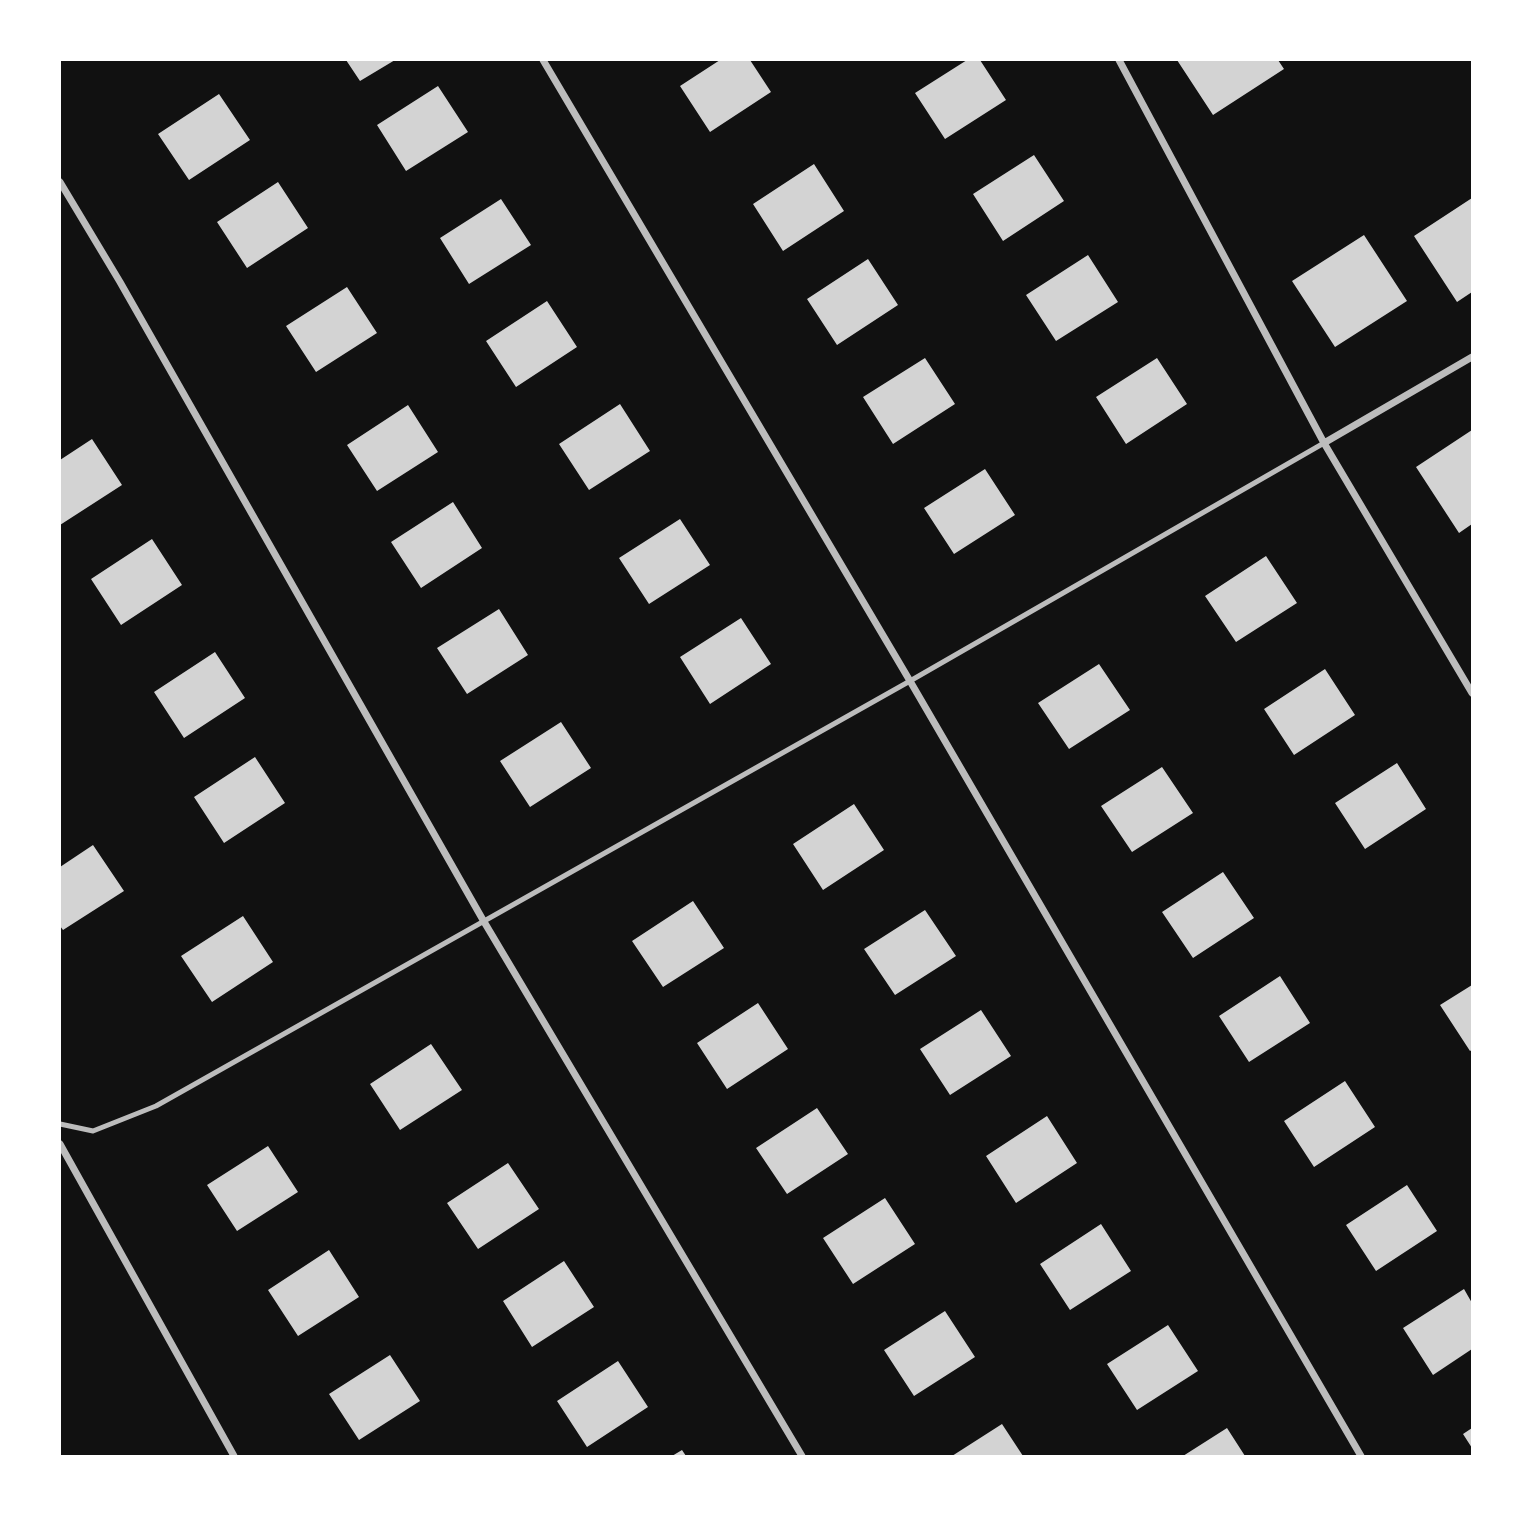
<!DOCTYPE html>
<style>
body{margin:0}
#map{position:relative;width:1532px;height:1516px;overflow:hidden;background:#111;font-family:"Fira Sans Condensed",sans-serif}
canvas{display:block}
.frame{position:absolute;inset:0;border:61px solid #fff;pointer-events:none}
</style>
<div id="map">
<canvas width="1532" height="1516"></canvas>
<div class="frame"></div>
</div>
<script>
const g = document.querySelector('canvas').getContext('2d');
g.lineJoin = 'round';
function paint(path, color) { g.fillStyle = color; g.fill(path, 'evenodd'); }
const poly = rows => new Path2D(rows.map(r => 'M' + r).join(''));
function strokePath(path, color, width, dash) { g.strokeStyle = color; g.lineWidth = width; g.lineCap = dash ? 'butt' : 'round'; g.setLineDash(dash || []); g.stroke(path); }
paint(poly([
 [346,60,395,60,360,81],
 [720,60,750,60,771,92,710,132,680,86],
 [967,60,980,60,1006,100,945,139,915,93],
 [1177,60,1278,60,1284,69,1213,115],
 [438,86,468,132,406,171,377,125],
 [219,94,250,140,189,180,158,134],
 [1034,155,1064,201,1003,241,973,194],
 [814,164,844,211,783,251,753,204],
 [278,182,308,228,247,268,217,222],
 [1472,198,1472,292,1457,302,1414,236],
 [501,199,531,245,469,284,440,238],
 [1364,235,1407,301,1335,347,1292,281],
 [1088,255,1118,302,1056,341,1026,295],
 [868,259,898,305,837,345,807,299],
 [347,287,377,333,316,372,286,326],
 [547,301,577,347,516,387,486,341],
 [925,358,955,404,893,444,863,397],
 [1157,358,1187,404,1126,444,1096,397],
 [620,404,650,451,589,490,559,444],
 [408,405,438,452,377,491,347,445],
 [1472,430,1472,524,1459,533,1416,467],
 [92,439,122,485,60,525,60,460],
 [985,469,1015,515,954,554,924,508],
 [453,502,482,548,421,588,391,542],
 [680,519,710,565,649,604,619,558],
 [152,539,182,585,121,625,91,579],
 [1266,556,1297,603,1236,642,1205,596],
 [499,609,528,655,467,694,437,648],
 [741,618,771,664,710,704,680,657],
 [215,652,245,698,184,738,154,692],
 [1099,664,1130,710,1069,749,1038,703],
 [1325,669,1355,715,1294,755,1264,709],
 [561,722,591,768,530,807,500,761],
 [255,757,285,803,224,843,194,797],
 [1397,763,1426,809,1365,849,1335,803],
 [1162,767,1193,813,1132,852,1101,806],
 [854,804,884,850,823,890,793,844],
 [93,845,124,891,63,930,60,926,60,867],
 [1223,872,1254,918,1193,958,1162,912],
 [693,901,724,948,663,987,632,941],
 [925,910,956,956,895,995,864,949],
 [243,916,273,962,212,1002,181,956],
 [1280,976,1310,1023,1249,1062,1219,1016],
 [1472,985,1472,1050,1470,1051,1440,1005],
 [758,1003,788,1049,727,1089,697,1043],
 [981,1010,1011,1056,950,1095,920,1049],
 [431,1044,462,1090,400,1130,370,1084],
 [1345,1081,1375,1127,1314,1167,1284,1121],
 [817,1108,848,1154,787,1194,756,1148],
 [1047,1116,1077,1163,1016,1203,986,1156],
 [268,1146,298,1192,237,1231,207,1185],
 [508,1163,539,1209,478,1249,447,1203],
 [1407,1185,1437,1231,1376,1271,1346,1225],
 [885,1198,915,1244,853,1284,823,1238],
 [1101,1224,1131,1271,1070,1310,1040,1264],
 [329,1250,359,1297,298,1336,268,1290],
 [564,1261,594,1307,532,1347,503,1301],
 [1464,1289,1472,1303,1472,1349,1433,1375,1403,1328],
 [945,1311,975,1357,914,1396,884,1350],
 [1168,1325,1198,1371,1137,1410,1107,1364],
 [390,1355,420,1401,359,1440,329,1394],
 [618,1361,648,1407,587,1447,557,1401],
 [1002,1424,1023,1456,952,1456],
 [1227,1428,1245,1456,1183,1456],
 [1472,1428,1472,1448,1463,1434],
 [682,1450,686,1456,672,1456]
]), '#d3d3d3');
strokePath(poly([
 [60,1124,93,1131,156,1106,910,681,1324,443]
]), '#bcbcbc', 5);
strokePath(poly([
 [543,60,910,681,1361,1456],
 [1119,60,1324,443,1472,693],
 [60,182,120,282,483,920,802,1456],
 [1324,443,1472,357],
 [60,1144,234,1456]
]), '#bcbcbc', 7);
</script>
